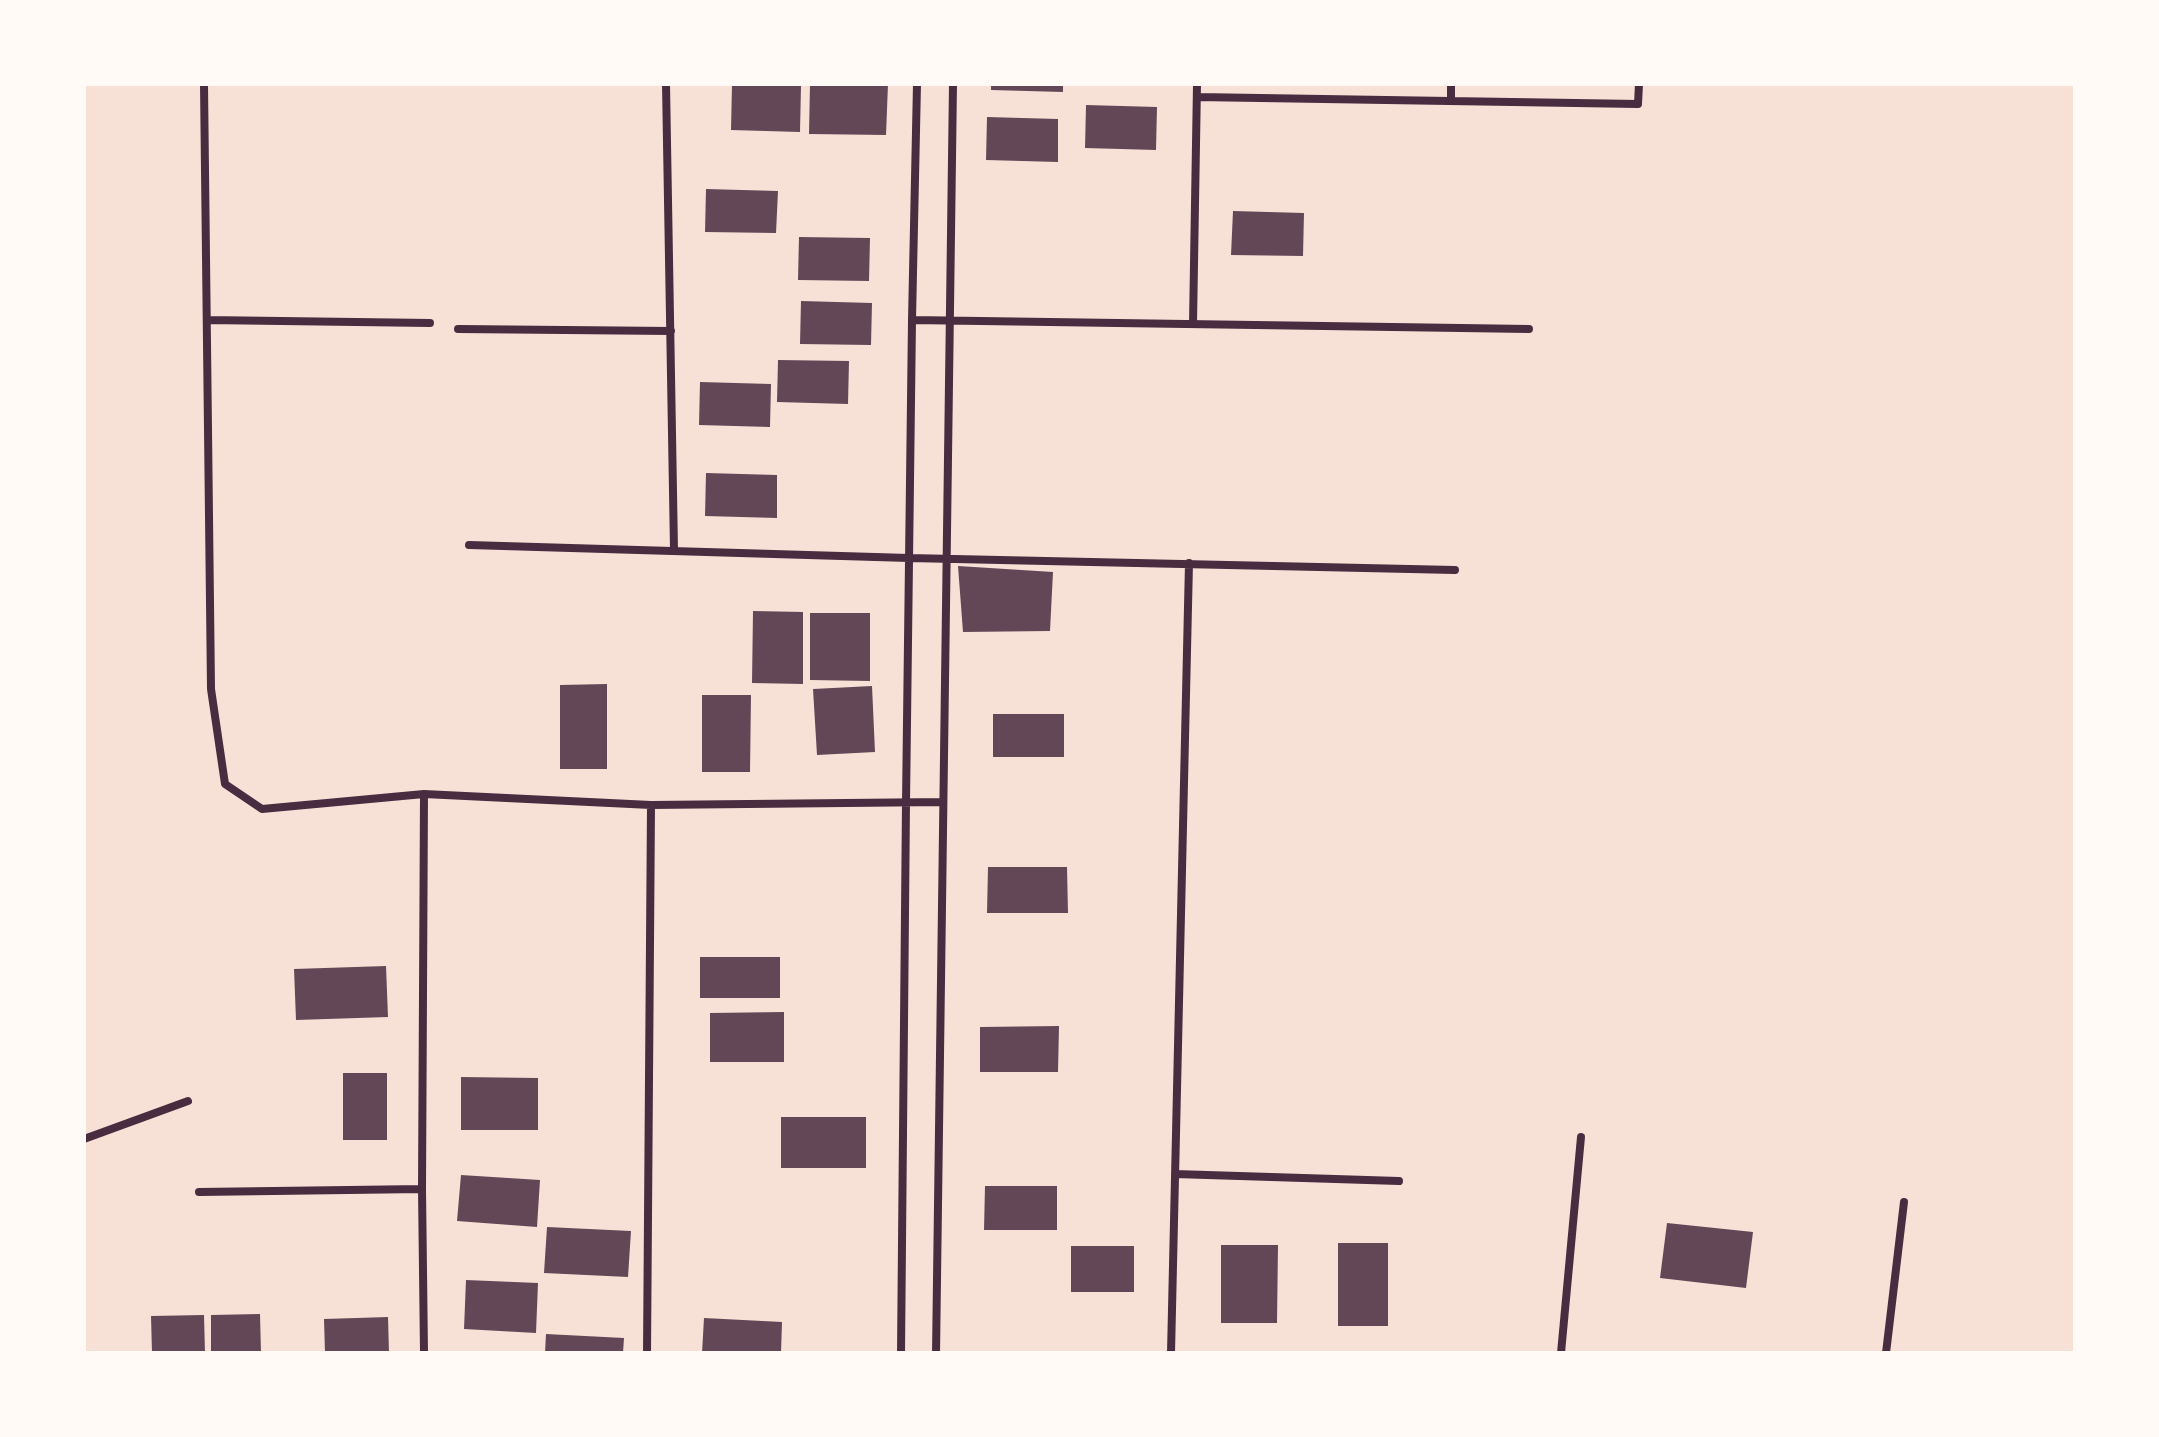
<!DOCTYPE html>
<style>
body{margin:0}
#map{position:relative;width:2159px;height:1437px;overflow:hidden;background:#f7e1d7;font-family:Raleway,sans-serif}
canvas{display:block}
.frame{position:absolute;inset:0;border:86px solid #fffaf5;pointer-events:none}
</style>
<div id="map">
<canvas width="2159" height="1437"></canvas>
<div class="frame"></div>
</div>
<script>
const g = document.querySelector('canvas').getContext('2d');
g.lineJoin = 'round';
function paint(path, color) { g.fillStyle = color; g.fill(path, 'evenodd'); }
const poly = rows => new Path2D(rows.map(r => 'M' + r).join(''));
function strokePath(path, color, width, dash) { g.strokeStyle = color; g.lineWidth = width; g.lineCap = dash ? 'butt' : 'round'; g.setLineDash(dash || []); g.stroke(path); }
paint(poly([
 [732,84,801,86,800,132,731,130],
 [810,84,888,84,886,135,809,134],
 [991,84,1063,84,1063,92,991,90],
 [1086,105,1157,107,1156,150,1085,148],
 [987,117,1058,119,1058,162,986,160],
 [706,189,778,191,776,233,705,232],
 [1233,211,1304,213,1303,256,1231,255],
 [799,237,870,238,869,281,798,280],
 [801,301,872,303,871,345,800,344],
 [778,360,849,361,848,404,777,402],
 [700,382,771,384,770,427,699,425],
 [706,473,777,475,777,518,705,516],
 [958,566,1053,572,1050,631,963,632],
 [753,611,803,612,803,684,752,683],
 [810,613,870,613,870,681,810,680],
 [607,684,607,769,560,769,560,685],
 [872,686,875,752,817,755,813,689],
 [702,695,751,695,750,772,702,772],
 [993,714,1064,714,1064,757,993,757],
 [988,867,1067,867,1068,913,987,913],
 [700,957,780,957,780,998,700,998],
 [386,966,388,1017,296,1020,294,969],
 [784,1012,784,1062,710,1062,710,1013],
 [1059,1026,1058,1072,980,1072,980,1027],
 [343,1073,387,1073,387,1140,343,1140],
 [461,1077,538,1078,538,1130,461,1130],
 [781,1117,866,1117,866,1168,781,1168],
 [461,1175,540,1180,537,1227,457,1221],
 [985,1186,1057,1186,1057,1230,984,1230],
 [1667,1223,1753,1232,1746,1288,1660,1278],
 [547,1227,631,1231,628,1277,544,1273],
 [1338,1243,1388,1243,1388,1326,1338,1326],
 [1221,1245,1278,1245,1277,1323,1221,1323],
 [1071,1246,1134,1246,1134,1292,1071,1292],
 [466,1280,538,1283,536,1333,464,1329],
 [260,1314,261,1353,211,1353,211,1315],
 [204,1315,205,1353,152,1353,151,1316],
 [388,1317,389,1353,325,1353,324,1319],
 [704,1318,782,1322,781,1353,702,1353],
 [546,1334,624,1338,623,1353,545,1353]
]), '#644757');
strokePath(poly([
 [204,84,211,689,225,784,262,809,424,794,651,805,943,802],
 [666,84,674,550],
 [1197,97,1638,104,1639,84],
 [1451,100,1451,84],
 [207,320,430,323],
 [912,320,1529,329],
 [1193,324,1197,84],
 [458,329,671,331],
 [469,545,909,558,1455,570],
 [84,1139,188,1101],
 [1175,1174,1399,1181],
 [199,1192,422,1189],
 [424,1353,422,1189,424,794],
 [647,1353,651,805],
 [901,1353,906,802,912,320,917,84],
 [936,1353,953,84],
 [1171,1353,1189,563],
 [1561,1353,1581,1137],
 [1886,1353,1904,1202]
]), '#4a2c40', 8);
</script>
